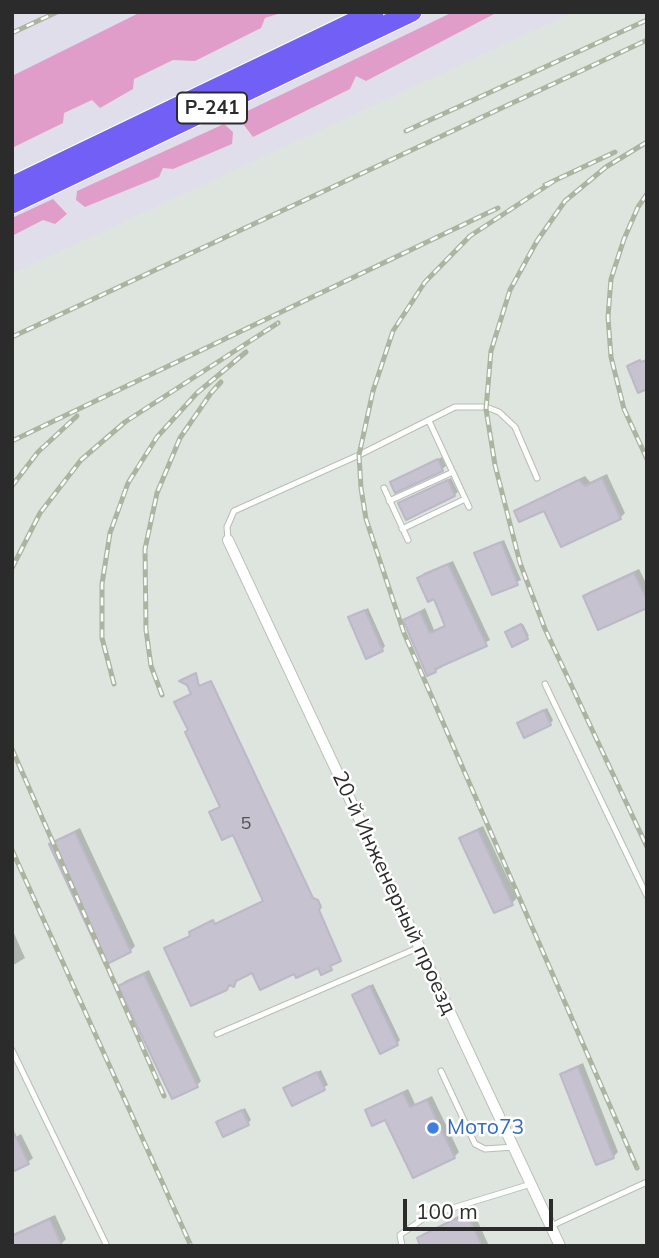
<!DOCTYPE html>
<meta charset="utf-8">
<style>
body{margin:0}
#map{position:relative;width:659px;height:1258px;overflow:hidden;background:#e1deec;font-family:Mulish,sans-serif}
canvas{display:block}
.frame{position:absolute;inset:0;border:14px solid #2b2b2b;pointer-events:none}
.scale{position:absolute;left:403px;top:1199px;width:150px;height:32px;box-sizing:border-box;border:4px solid #2b2b2b;border-top:0;padding-left:9px;font-size:21px;line-height:24px;white-space:nowrap;color:#2b2b2b;-webkit-text-stroke:5px #fff;paint-order:stroke}
</style>
<div id="map">
<canvas width="659" height="1258"></canvas>
<div class="frame"></div>
<div class="scale">100 m</div>
</div>
<script>
const g = document.querySelector('canvas').getContext('2d');
g.lineJoin = 'round';
function paint(path, color) { g.fillStyle = color; g.fill(path, 'evenodd'); }
const poly = rows => new Path2D(rows.map(r => 'M' + r).join(''));
function strokePath(path, color, width, dash) { g.strokeStyle = color; g.lineWidth = width; g.lineCap = dash ? 'butt' : 'round'; g.setLineDash(dash || []); g.stroke(path); }
function drawText(font, color, halo, rows, align = 'center') {
  g.font = font + ' Mulish,sans-serif'; g.lineWidth = 5; g.setLineDash([]); g.textBaseline = 'middle'; g.strokeStyle = halo; g.fillStyle = color; for (const [text, x, y, turn = 0] of rows) {
    g.save(); g.translate(x, y); g.rotate((+turn || 0) * Math.PI / 180); g.textAlign = isNaN(turn) ? turn : align; if (halo) g.strokeText(text, 0, 0); g.fillText(text, 0, 0); g.restore();
  }
}
paint(poly([
 [574,12,647,12,647,1246,12,1246,12,274]
]), '#dee5de');
paint(poly([
 [141,12,284,12,265,18,261,28,195,61,173,60,134,79,133,89,100,108,92,100,64,113,63,123,12,148,12,76],
 [453,12,498,12,366,81,356,76,350,89,253,137,237,116],
 [224,124,233,132,232,144,173,169,163,168,159,177,85,207,76,200,77,191],
 [53,199,67,214,55,224,43,220,12,236,12,218]
]), '#e09dc9');
paint(poly([
 [442,457,446,466,442,469,392,483],
 [607,474,625,513,620,518,544,508,516,511,521,507,585,476,590,482],
 [451,478,458,492,454,495,400,504],
 [504,540,521,580,493,593,476,553],
 [453,561,490,640,435,671,405,620,425,608,434,630,447,624,435,597,420,578,424,573],
 [639,569,647,585,647,606,585,597,589,592],
 [368,608,385,646,382,650,350,618],
 [523,624,529,636,527,637,509,630],
 [197,674,199,687,211,682,313,898,318,900,320,905,319,909,341,959,330,965,332,968,322,973,319,965,295,972,253,971,192,936,191,931,214,921,216,925,265,902,222,807,190,730,193,694,188,684,182,681],
 [547,708,553,720,550,724,519,723],
 [483,826,517,898,512,903,461,839,466,834],
 [80,828,135,946,130,951,51,844,56,840],
 [12,929,25,958,12,966],
 [149,970,201,1081,196,1086,120,986,125,981],
 [373,984,400,1040,397,1044,354,995],
 [583,1063,618,1152,613,1157,562,1074,567,1070],
 [321,1070,328,1085,292,1104,285,1089],
 [408,1089,415,1104,432,1096,459,1152,454,1157,386,1118,367,1110,372,1106],
 [245,1108,251,1120,248,1123,218,1123],
 [21,1134,33,1158,28,1162,14,1138],
 [472,1209,489,1246,422,1246,419,1239,423,1234],
 [55,1215,66,1239,61,1244,57,1246,12,1246,13,1234]
]), '#0003');
const building = poly([
 [640,360,641,362,647,360,647,389,638,393,627,366,640,360],
 [438,459,443,471,395,493,390,482,438,459],
 [602,478,621,519,561,547,544,511,519,522,514,511,579,480,585,486,602,478],
 [448,480,455,496,406,520,398,503,448,480],
 [501,542,518,585,492,595,474,553,501,542],
 [448,564,487,646,435,669,436,672,427,676,403,620,420,612,430,633,445,626,434,599,428,602,417,578,448,564],
 [634,573,647,600,647,608,598,630,583,596,634,573],
 [365,610,383,651,366,659,348,617,365,610],
 [521,624,528,639,512,647,505,632,521,624],
 [196,673,199,686,211,681,313,898,318,900,321,907,319,910,341,961,330,966,332,970,321,975,318,968,296,978,294,974,260,990,252,973,236,981,234,987,229,985,227,990,191,1006,164,948,190,936,189,932,213,920,215,924,263,901,233,835,222,840,209,812,220,807,185,732,188,730,174,702,191,694,187,685,179,681,196,673],
 [544,710,551,725,524,738,517,723,544,710],
 [478,830,513,905,494,913,459,838,478,830],
 [75,832,131,952,105,965,49,844,75,832],
 [144,974,198,1087,172,1099,118,986,144,974],
 [370,986,398,1045,380,1054,352,995,370,986],
 [578,1067,614,1158,596,1165,560,1074,578,1067],
 [317,1072,325,1090,292,1106,283,1088,317,1072],
 [403,1093,410,1107,427,1100,455,1158,413,1178,385,1120,372,1126,365,1110,403,1093],
 [242,1110,249,1125,223,1137,216,1122,242,1110],
 [12,1129,29,1164,12,1172,12,1129],
 [467,1213,482,1246,420,1246,417,1238,467,1213],
 [50,1219,62,1246,12,1246,12,1236,50,1219]
]);
paint(building, '#c6c2cf');
strokePath(building, '#bdb8c7', 2);
const lane = poly([
 [429,421,469,507],
 [384,488,408,540],
 [389,501,453,472],
 [402,529,465,499],
 [228,540,227,527,234,511,359,455,455,407,486,407,499,412,515,427,537,478],
 [545,684,647,896],
 [217,1034,420,947],
 [12,1050,107,1246],
 [441,1071,475,1144,485,1149,514,1147],
 [551,1226,647,1182],
 [402,1246,400,1235,427,1216,531,1184]
]);
const street = poly([
 [228,540,560,1246]
]);
const highway = poly([
 [12,186,374,12],
 [12,204,412,12]
]);
strokePath(lane, '#b8beb1', 7);
strokePath(street, '#b8beb1', 12);
strokePath(highway, '#fff', 21);
strokePath(lane, '#fff', 5);
strokePath(street, '#fff', 10);
strokePath(highway, '#715ff6', 19);
const rail = poly([
 [12,33,57,12],
 [406,131,647,20],
 [647,142,606,167,565,201,537,241,510,290,491,351,486,409,495,465,520,563,545,629,647,847],
 [554,181,470,236,425,282,393,331,373,391,359,455,361,488,366,519,404,633,637,1168],
 [545,185,615,152],
 [647,194,638,207,624,239,611,279,608,317,611,357,624,409,647,459],
 [12,337,647,40],
 [12,441,498,208],
 [12,486,38,452,77,416],
 [12,568,40,513,81,460,125,422,278,323],
 [114,684,102,638,102,584,110,533,128,483,157,437,197,393,246,352],
 [162,695,151,666,146,630,145,549,157,493,180,438,211,393,221,382],
 [12,749,164,1096],
 [12,850,191,1246]
]);
strokePath(rail, '#aab4a1', 5);
strokePath(rail, '#fff', 2.5, [8]);
for (const [x, y, r, color] of [
 [433,1128,7,"#3f7fe0"]
]) { const dot = new Path2D(); dot.arc(x, y, r, 0, 2 * Math.PI); g.fillStyle = color; g.fill(dot); strokePath(dot, '#fff', 2.5); }
drawText('18px', '#525154', null, [
 ["5",246,824]
]);
for (const [x, y, w] of [
 [212,108,70]
]) { const box = new Path2D(); box.roundRect(x - w / 2, y - 15.5, w, 31, 5); g.fillStyle = '#fff'; g.fill(box); strokePath(box, '#2b2b2b', 2); }
drawText('bold 19px', '#2b2b2b', null, [
 ["Р-241",212,108]
]);
drawText('21px', '#2b2b2b', '#fff', [
 ["20-й Инженерный проезд",394,893,65]
]);
drawText('21px', '#366cbe', '#fff', [
 ["Мото73",447,1128]
], 'left');
</script>
